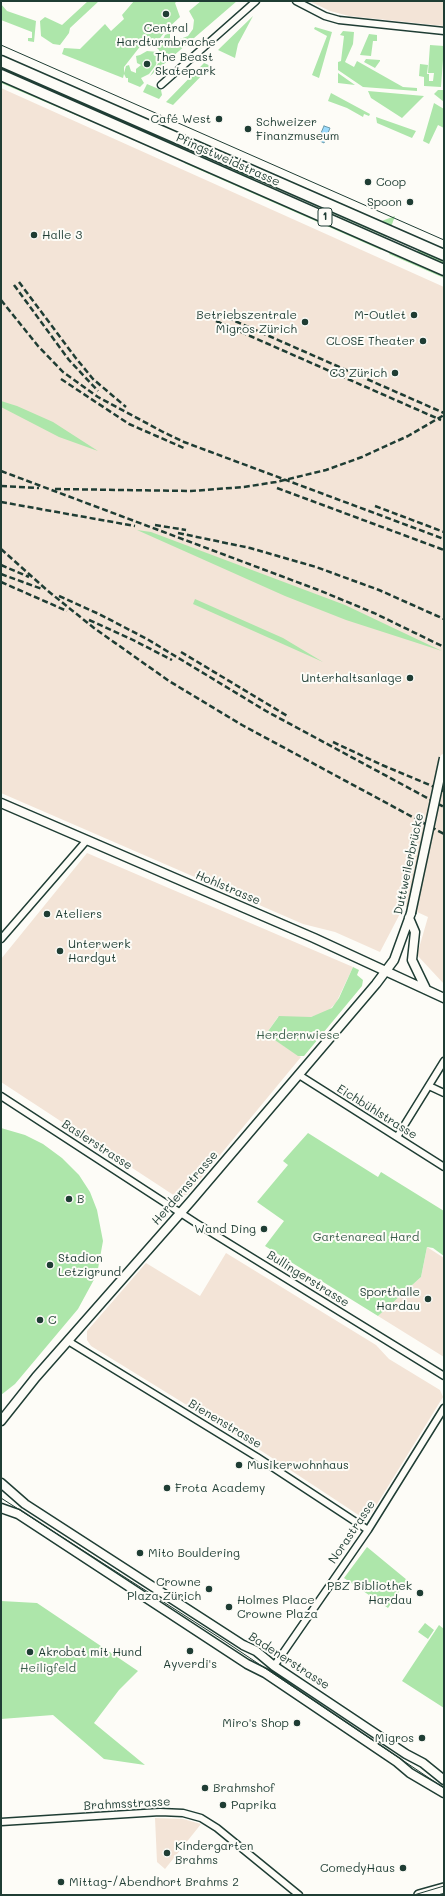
<!DOCTYPE html>
<meta charset="utf-8">
<style>
body{margin:0}
#map{position:relative;width:445px;height:1896px;overflow:hidden;background:#fdfcf7;font-family:Mali,sans-serif}
canvas{display:block}
.frame{position:absolute;inset:0;border:2px solid #1f3d34;pointer-events:none}
</style>
<div id="map">
<canvas width="445" height="1896"></canvas>
<div class="frame"></div>
</div>
<script>
const g = document.querySelector('canvas').getContext('2d');
g.lineJoin = 'round';
function paint(path, color) { g.fillStyle = color; g.fill(path, 'evenodd'); }
const poly = rows => new Path2D(rows.map(r => 'M' + r).join(''));
function strokePath(path, color, width, dash) { g.strokeStyle = color; g.lineWidth = width; g.lineCap = dash ? 'butt' : 'round'; g.setLineDash(dash || []); g.stroke(path); }
function drawText(font, color, halo, rows, align = 'center') {
  g.font = font + ' Mali,sans-serif'; g.lineWidth = 4; g.setLineDash([]); g.textBaseline = 'middle'; g.strokeStyle = halo; g.fillStyle = color; for (const [text, x, y, turn = 0] of rows) {
    g.save(); g.translate(x, y); g.rotate((+turn || 0) * Math.PI / 180); g.textAlign = isNaN(turn) ? turn : align; if (halo) g.strokeText(text, 0, 0); g.fillText(text, 0, 0); g.restore();
  }
}
paint(poly([
 [309,1,444,1,444,26,349,16,330,11],
 [1,88,444,287,444,984,417,955,428,917,404,906,380,952,335,932,303,924,1,793],
 [87,853,353,967,336,1003,328,1011,311,1017,278,1017,266,1034,301,1057,187,1195,175,1196,1,1082,1,959],
 [427,1247,444,1258,444,1357,378,1316,421,1277],
 [226,1253,376,1345,389,1359,440,1390,443,1397,371,1514,360,1516,263,1452,91,1346,87,1340,87,1331,146,1263,200,1296],
 [155,1818,183,1819,201,1824,165,1869,157,1862]
]), '#f3e4d7');
paint(poly([
 [88,1,99,1,70,28,69,33,60,45,53,44,41,36,40,21,45,17,62,25],
 [134,1,177,1,175,3,180,17,167,29,154,46,142,44,124,67,124,73,126,66,129,65,131,71,136,73,136,69,141,65,137,63,136,56,140,55,147,51,158,52,156,65,149,74,141,78,144,83,140,87,128,82,128,78,126,78,124,74,123,78,62,54,64,48,80,49,105,24,111,31,124,19,122,15],
 [201,1,237,1,150,76,162,57,159,50,157,48,157,45,162,42,165,35,170,33,170,39,176,45,181,42,180,39,188,36,193,29,194,20,189,11],
 [1,4,7,11,36,21,34,42,28,41,28,38,32,38,32,32,1,20],
 [253,16,238,44,235,58,218,50],
 [315,27,332,32,319,78,312,75,327,36,314,29],
 [343,31,354,32,353,44,345,62,354,67,357,61,403,87,417,88,417,91,363,87,338,70,338,62,341,61,344,36,340,35],
 [369,34,377,35,377,41,373,41,371,56,360,55],
 [430,45,444,46,441,87,424,86,424,77,419,76,420,64,428,65,427,74,429,74,429,81,433,81,434,73,428,73],
 [366,59,380,60,380,61,375,68,364,62],
 [204,63,211,66,173,105,166,102],
 [1,68,19,73,137,125,146,134,1,71],
 [338,73,355,85,338,83],
 [1,80,78,114,92,122,1,83],
 [147,84,161,90,162,95,159,99,143,92],
 [438,90,444,90,444,102,434,94],
 [368,91,424,96,402,118,371,98],
 [331,93,370,114,369,116,364,114,363,117,347,108,328,101],
 [434,103,444,109,444,128,438,125,429,144,423,141],
 [376,117,416,131,412,138,377,123],
 [189,151,229,169,253,175,387,234,386,237,255,179,232,172,188,154],
 [185,161,382,247,381,250,184,163],
 [395,216,391,227,379,222],
 [420,249,444,260,444,266,417,254,418,250],
 [391,251,435,271,444,278,389,254],
 [1,401,17,406,53,422,98,451,59,437,1,407],
 [137,530,151,532,345,605,442,651,346,620,285,596],
 [195,599,283,638,323,662,193,604],
 [353,967,359,970,357,975,363,980,362,986,304,1056,298,1056,266,1034,279,1016,311,1017,332,1008,339,998],
 [1,1128,25,1135,43,1144,62,1158,79,1175,90,1192,97,1210,103,1241,97,1274,78,1309,15,1384,1,1395],
 [308,1133,378,1177,381,1172,444,1211,444,1256,433,1248,427,1247,421,1277,378,1316,265,1246,284,1221,257,1202,288,1165,283,1161],
 [367,1547,407,1580,388,1608,344,1578],
 [1,1601,37,1603,138,1671,119,1690,94,1723,145,1765,104,1759,53,1715,1,1719],
 [425,1623,434,1630,428,1639,418,1632],
 [439,1625,444,1629,444,1708,402,1681]
]), '#ade6aa');
const water = poly([
 [324,126,330,128,324,143,318,140,324,126]
]);
paint(water, '#9bdafc');
strokePath(water, '#699bac', 1);
const minor = poly([
 [296,1,325,16,339,20,444,31],
 [161,85,256,1],
 [1,939,87,840],
 [299,1075,444,1167],
 [429,1086,444,1093],
 [1,1096,196,1223,444,1376],
 [397,1137,444,1061],
 [68,1341,257,1457,368,1530],
 [274,1666,368,1530,444,1408],
 [1,1822,160,1812,183,1813,201,1818,217,1828,299,1895]
]);
const tertiary = poly([
 [1,803,314,938,444,998],
 [409,918,415,932,412,960,426,989],
 [1,1421,36,1377,191,1201,376,984,394,960,411,913],
 [1,1483,25,1504,243,1645,256,1651,274,1666,406,1754,423,1763,444,1780],
 [1,1508,18,1514,247,1664,265,1673,397,1762,410,1773,444,1793]
]);
const secondary = poly([
 [419,1895,444,1888]
]);
const primary = poly([
 [1,61,444,255],
 [1,75,444,270]
]);
strokePath(minor, '#1f3d34', 9);
strokePath(tertiary, '#1f3d34', 11);
strokePath(secondary, '#1f3d34', 12);
strokePath(primary, '#1f3d34', 13);
strokePath(minor, '#fdfcf7', 6);
strokePath(tertiary, '#fdfcf7', 8);
strokePath(secondary, '#fdfcf7', 9);
strokePath(primary, '#fdfcf7', 10);
strokePath(poly([
 [1,45,444,240],
 [1,1498,223,1640,444,1788],
 [414,1895,444,1886]
]), '#1f3d34', 1);
strokePath(poly([
 [19,282,75,357,93,379,126,407],
 [14,285,69,360,98,391],
 [1,300,38,346,63,372,98,397,163,432,184,442,444,539],
 [219,314,444,413],
 [216,321,441,420],
 [61,379,129,424,184,448],
 [1,471,321,591,374,613,444,647],
 [1,486,39,488],
 [277,488,444,550],
 [55,489,191,491,244,487,276,482,326,470,362,457,408,436,444,415],
 [1,502,135,526],
 [375,506,444,532],
 [155,525,186,530],
 [178,533,250,548,316,567,379,590,444,619],
 [1,549,48,591,94,628,169,681,242,725,444,834],
 [1,565,29,577],
 [1,574,42,589],
 [1,582,67,611],
 [59,596,99,614,147,639,266,711,444,807],
 [89,620,131,639,172,660],
 [181,652,289,717],
 [333,742,382,765,444,791]
]), '#1f3d34', 2.5, [6, 3]);
const tertiaryBridge = poly([
 [411,913,444,758]
]);
strokePath(tertiaryBridge, '#1f3d34', 11, []);
strokePath(tertiaryBridge, '#fdfcf7', 8);
for (const [x, y, r, color] of [
 [166,14,4,"#1f3d34"],
 [147,64,4,"#1f3d34"],
 [219,119,4,"#1f3d34"],
 [248,129,4,"#1f3d34"],
 [368,182,4,"#1f3d34"],
 [410,202,4,"#1f3d34"],
 [34,235,4,"#1f3d34"],
 [414,315,4,"#1f3d34"],
 [305,322,4,"#1f3d34"],
 [423,341,4,"#1f3d34"],
 [395,373,4,"#1f3d34"],
 [410,678,4,"#1f3d34"],
 [47,914,4,"#1f3d34"],
 [60,951,4,"#1f3d34"],
 [69,1199,4,"#1f3d34"],
 [264,1229,4,"#1f3d34"],
 [50,1265,4,"#1f3d34"],
 [428,1299,4,"#1f3d34"],
 [40,1320,4,"#1f3d34"],
 [239,1465,4,"#1f3d34"],
 [167,1488,4,"#1f3d34"],
 [140,1553,4,"#1f3d34"],
 [209,1589,4,"#1f3d34"],
 [420,1593,4,"#1f3d34"],
 [229,1607,4,"#1f3d34"],
 [190,1651,4,"#1f3d34"],
 [30,1652,4,"#1f3d34"],
 [297,1723,4,"#1f3d34"],
 [422,1738,4,"#1f3d34"],
 [205,1788,4,"#1f3d34"],
 [223,1805,4,"#1f3d34"],
 [167,1853,4,"#1f3d34"],
 [403,1868,4,"#1f3d34"],
 [61,1882,4,"#1f3d34"]
]) { const dot = new Path2D(); dot.arc(x, y, r, 0, 2 * Math.PI); g.fillStyle = color; g.fill(dot); strokePath(dot, '#fdfcf7', 1.5); }
for (const [x, y, w] of [
 [325,217,14]
]) { const box = new Path2D(); box.roundRect(x - w / 2, y - 9, w, 18, 3); g.fillStyle = '#fdfcf7'; g.fill(box); strokePath(box, '#1f3d34', 1); }
drawText('bold 11px', '#1f3d34', null, [
 ["1",325,217]
]);
drawText('12px', '#1f3d34', '#fdfcf7', [
 ["Central",166,28,"center"],
 ["Hardturmbrache",166,42,"center"],
 ["The Beast",155,57],
 ["Skatepark",155,71],
 ["Café West",211,119,"right"],
 ["Schweizer",256,122],
 ["Finanzmuseum",256,136],
 ["Coop",376,182],
 ["Spoon",402,202,"right"],
 ["Halle 3",42,235],
 ["Betriebszentrale",297,315,"right"],
 ["Migros Zürich",297,329,"right"],
 ["M-Outlet",406,315,"right"],
 ["CLOSE Theater",415,341,"right"],
 ["C3 Zürich",387,373,"right"],
 ["Unterhaltsanlage",402,678,"right"],
 ["Ateliers",55,914],
 ["Unterwerk",68,944],
 ["Hardgut",68,958],
 ["B",77,1199],
 ["Wand Ding",256,1229,"right"],
 ["Stadion",58,1258],
 ["Letzigrund",58,1272],
 ["Sporthalle",420,1292,"right"],
 ["Hardau",420,1306,"right"],
 ["C",48,1320],
 ["Musikerwohnhaus",247,1465],
 ["Frota Academy",175,1488],
 ["Mito Bouldering",148,1553],
 ["Crowne",201,1582,"right"],
 ["Plaza Zürich",201,1596,"right"],
 ["PBZ Bibliothek",412,1586,"right"],
 ["Hardau",412,1600,"right"],
 ["Holmes Place",237,1600],
 ["Crowne Plaza",237,1614],
 ["Akrobat mit Hund",38,1652],
 ["Ayverdi's",190,1664,"center"],
 ["Miro's Shop",289,1723,"right"],
 ["Migros",414,1738,"right"],
 ["Brahmshof",213,1788],
 ["Paprika",231,1805],
 ["Kindergarten",175,1846],
 ["Brahms",175,1860],
 ["ComedyHaus",395,1868,"right"],
 ["Mittag-/Abendhort Brahms 2",69,1882]
], 'left');
drawText('12px', '#1f3d34', '#fdfcf7', [
 ["Pfingstweidstrasse",228,160,24],
 ["Duttweilerbrücke",409,864,-78],
 ["Hohlstrasse",228,888,23],
 ["Eichbühlstrasse",377,1112,32],
 ["Baslerstrasse",97,1145,33],
 ["Herdernstrasse",185,1188,-49],
 ["Bullingerstrasse",308,1279,32],
 ["Bienenstrasse",225,1424,31],
 ["Norastrasse",352,1532,-56],
 ["Badenerstrasse",289,1661,33],
 ["Brahmsstrasse",127,1804,-3]
]);
drawText('12px', '#3b5f4c', '#fdfcf7', [
 ["Herdernwiese",298,1035],
 ["Gartenareal Hard",366,1237],
 ["Heiligfeld",48,1668]
]);
</script>
